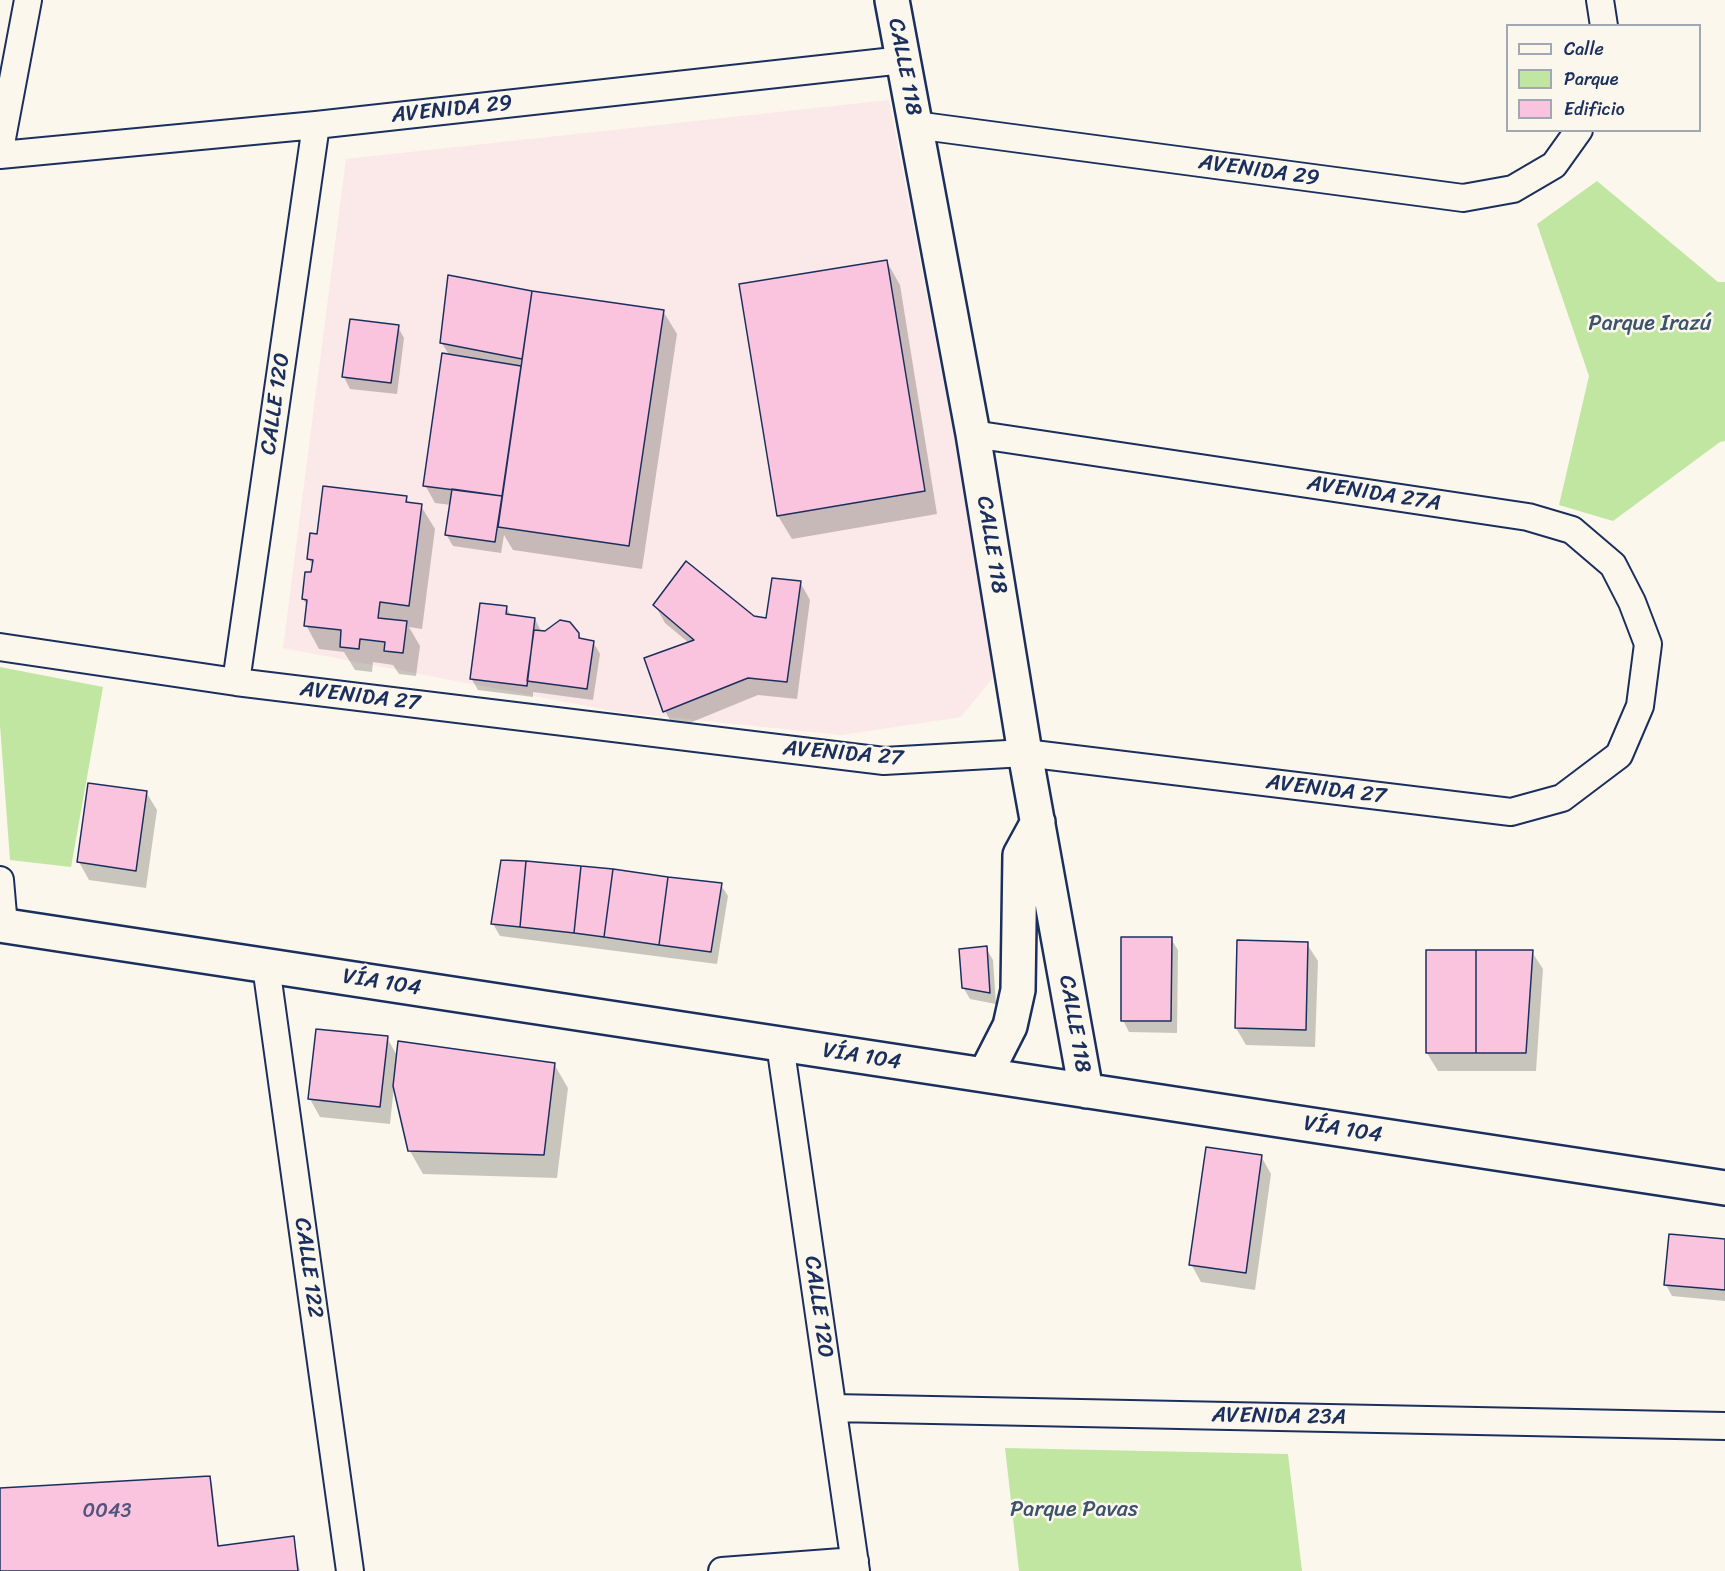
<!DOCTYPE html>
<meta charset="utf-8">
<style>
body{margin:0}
#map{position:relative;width:1725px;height:1571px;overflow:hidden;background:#fbf7ec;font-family:Sriracha,sans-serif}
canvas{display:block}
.legend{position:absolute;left:1506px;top:24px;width:195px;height:108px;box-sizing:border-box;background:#fbf7ec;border:2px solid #a1a7b3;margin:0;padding:8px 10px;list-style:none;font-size:18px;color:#1b2f5e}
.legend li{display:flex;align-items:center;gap:12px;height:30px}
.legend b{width:30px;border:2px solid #a1a7b3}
</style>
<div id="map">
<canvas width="1725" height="1571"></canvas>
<ul class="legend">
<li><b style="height:8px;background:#fbf7ec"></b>Calle</li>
<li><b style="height:16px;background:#c0e6a1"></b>Parque</li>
<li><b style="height:16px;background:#fac4de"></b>Edificio</li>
</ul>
</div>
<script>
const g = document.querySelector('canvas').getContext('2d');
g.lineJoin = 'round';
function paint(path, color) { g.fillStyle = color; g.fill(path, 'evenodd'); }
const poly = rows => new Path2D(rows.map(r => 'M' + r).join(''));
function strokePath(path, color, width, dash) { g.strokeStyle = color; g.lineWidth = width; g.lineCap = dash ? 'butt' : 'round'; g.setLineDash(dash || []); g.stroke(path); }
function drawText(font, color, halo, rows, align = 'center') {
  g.font = font + ' Sriracha,sans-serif'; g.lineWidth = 5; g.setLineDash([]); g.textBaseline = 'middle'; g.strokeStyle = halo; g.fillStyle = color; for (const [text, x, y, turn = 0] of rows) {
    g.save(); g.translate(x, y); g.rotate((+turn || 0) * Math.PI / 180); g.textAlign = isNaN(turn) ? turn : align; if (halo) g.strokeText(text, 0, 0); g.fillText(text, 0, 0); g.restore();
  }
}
paint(poly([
 [889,100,954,435,997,673,961,717,842,735,618,712,283,648,346,159]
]), '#fbe8e8');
paint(poly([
 [1597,181,1718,282,1725,282,1725,441,1720,442,1613,521,1559,505,1589,376,1537,224],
 [0,667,103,687,71,867,10,860,0,725],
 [1005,1448,1288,1454,1302,1571,1019,1571]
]), '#c0e6a1');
paint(poly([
 [887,262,900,285,937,514,792,539,778,516],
 [450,277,532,293,663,311,677,334,642,569,513,550,504,535,501,553,453,546,446,534,451,505,435,503,425,485,449,355,442,343],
 [398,327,404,338,397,394,350,389,344,377],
 [406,498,410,504,421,506,435,529,422,629,409,627,420,646,416,676,399,674,393,665,373,662,372,672,355,670,344,652,319,649,306,625,308,607,303,599,313,567,309,559,319,535],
 [800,582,810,600,797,699,758,695,675,729,665,711,645,659,689,643,665,623,655,605,767,620],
 [506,607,511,616,535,619,541,631,578,633,582,640,593,642,600,654,593,700,533,692,533,697,478,690,471,678],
 [146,792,157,810,146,888,89,880,79,862],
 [721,885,728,896,717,964,500,936,493,924],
 [1171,939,1178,950,1177,1033,1129,1032,1123,1020],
 [1307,944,1318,961,1315,1047,1246,1045,1236,1028],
 [986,948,993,960,996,1004,970,999,963,987],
 [1428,952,1532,952,1543,969,1536,1071,1438,1071,1427,1053],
 [387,1038,398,1057,554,1064,568,1088,557,1178,423,1174,410,1151,394,1086,390,1124,320,1117,310,1099],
 [1261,1156,1271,1174,1255,1290,1201,1282,1191,1264],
 [1725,1241,1725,1301,1672,1296,1666,1285],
 [209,1477,212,1483,219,1548,293,1538,300,1571,0,1571,0,1489]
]), '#0003');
const building = poly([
 [887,260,925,491,777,516,739,284,887,260],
 [448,275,532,291,522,359,440,343,448,275],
 [532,291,664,310,629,546,498,527,532,291],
 [350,319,399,325,391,383,342,377,350,319],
 [442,353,521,366,502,496,423,486,442,353],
 [323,486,407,496,406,502,422,504,409,606,380,602,378,618,407,621,403,653,384,651,385,642,360,639,359,649,340,647,341,630,304,626,307,600,302,599,305,572,311,572,313,560,307,559,310,533,317,534,323,486],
 [452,489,502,496,495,542,445,535,452,489],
 [686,561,754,616,766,618,772,578,801,581,787,682,748,678,663,712,644,658,694,640,653,605,686,561],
 [480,603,507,606,506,614,535,618,527,686,470,679,480,603],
 [560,620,570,622,579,633,579,638,594,641,587,689,527,681,534,630,545,631,560,620],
 [88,783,147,791,136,871,77,862,88,783],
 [501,860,526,861,520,927,491,924,501,860],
 [526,861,581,866,574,933,520,927,526,861],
 [581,866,613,869,604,937,574,933,581,866],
 [613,869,668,877,659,945,604,937,613,869],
 [668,877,722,883,711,952,659,945,668,877],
 [1121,937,1172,937,1171,1021,1121,1021,1121,937],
 [1237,940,1308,942,1306,1030,1235,1028,1237,940],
 [987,946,990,993,962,988,959,949,987,946],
 [1426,950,1476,950,1476,1053,1426,1053,1426,950],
 [1476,950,1533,950,1526,1053,1476,1053,1476,950],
 [316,1029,388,1036,380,1107,308,1099,316,1029],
 [398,1041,555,1063,544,1155,408,1151,393,1086,398,1041],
 [1206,1147,1262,1155,1246,1273,1189,1265,1206,1147],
 [1669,1234,1725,1239,1725,1290,1664,1285,1669,1234],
 [210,1476,218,1546,294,1536,298,1571,0,1571,0,1488,210,1476]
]);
paint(building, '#fac4de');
strokePath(building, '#1b2f5e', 1.5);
const street = poly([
 [1600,0,1604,26],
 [915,125,1463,198,1513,189,1554,165,1579,130],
 [0,149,28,0],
 [0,155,316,125,903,60],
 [0,647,236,682,884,761,1025,753,1511,812,1562,798,1619,755,1640,706,1648,644,1632,602,1613,565,1572,530,1528,517,973,434],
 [236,682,316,125],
 [0,880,4,926],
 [266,966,350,1571],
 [780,1044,856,1571],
 [833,1408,1725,1426],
 [722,1571,855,1561]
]);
const secondary = poly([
 [892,0,973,434,1025,753,1086,1091],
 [0,925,1725,1188],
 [985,1075,1010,1026,1018,990,1020,855,1038,822]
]);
strokePath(street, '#1b2f5e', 30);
strokePath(secondary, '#1b2f5e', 38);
strokePath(street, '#fbf7ec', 26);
strokePath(secondary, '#fbf7ec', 33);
drawText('20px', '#53547e', null, [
 ["0043",107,1512]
]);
drawText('22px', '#1b2f5e', '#fbf7ec', [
 ["CALLE 118",904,67,79],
 ["AVENIDA 29",452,110,-6],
 ["AVENIDA 29",1259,171,8],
 ["CALLE 120",276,404,-82],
 ["AVENIDA 27A",1374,494,9],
 ["CALLE 118",991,545,81],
 ["AVENIDA 27",360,697,7],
 ["AVENIDA 27",843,754,5],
 ["AVENIDA 27",1326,790,7],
 ["VÍA 104",382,983,9],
 ["CALLE 118",1074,1024,80],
 ["VÍA 104",862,1057,9],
 ["VÍA 104",1343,1130,9],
 ["CALLE 122",308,1268,82],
 ["CALLE 120",818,1307,82],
 ["AVENIDA 23A",1279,1417,1]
]);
drawText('22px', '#3c546b', '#fbf7ec', [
 ["Parque Irazú",1650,324],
 ["Parque Pavas",1074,1510]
]);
</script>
